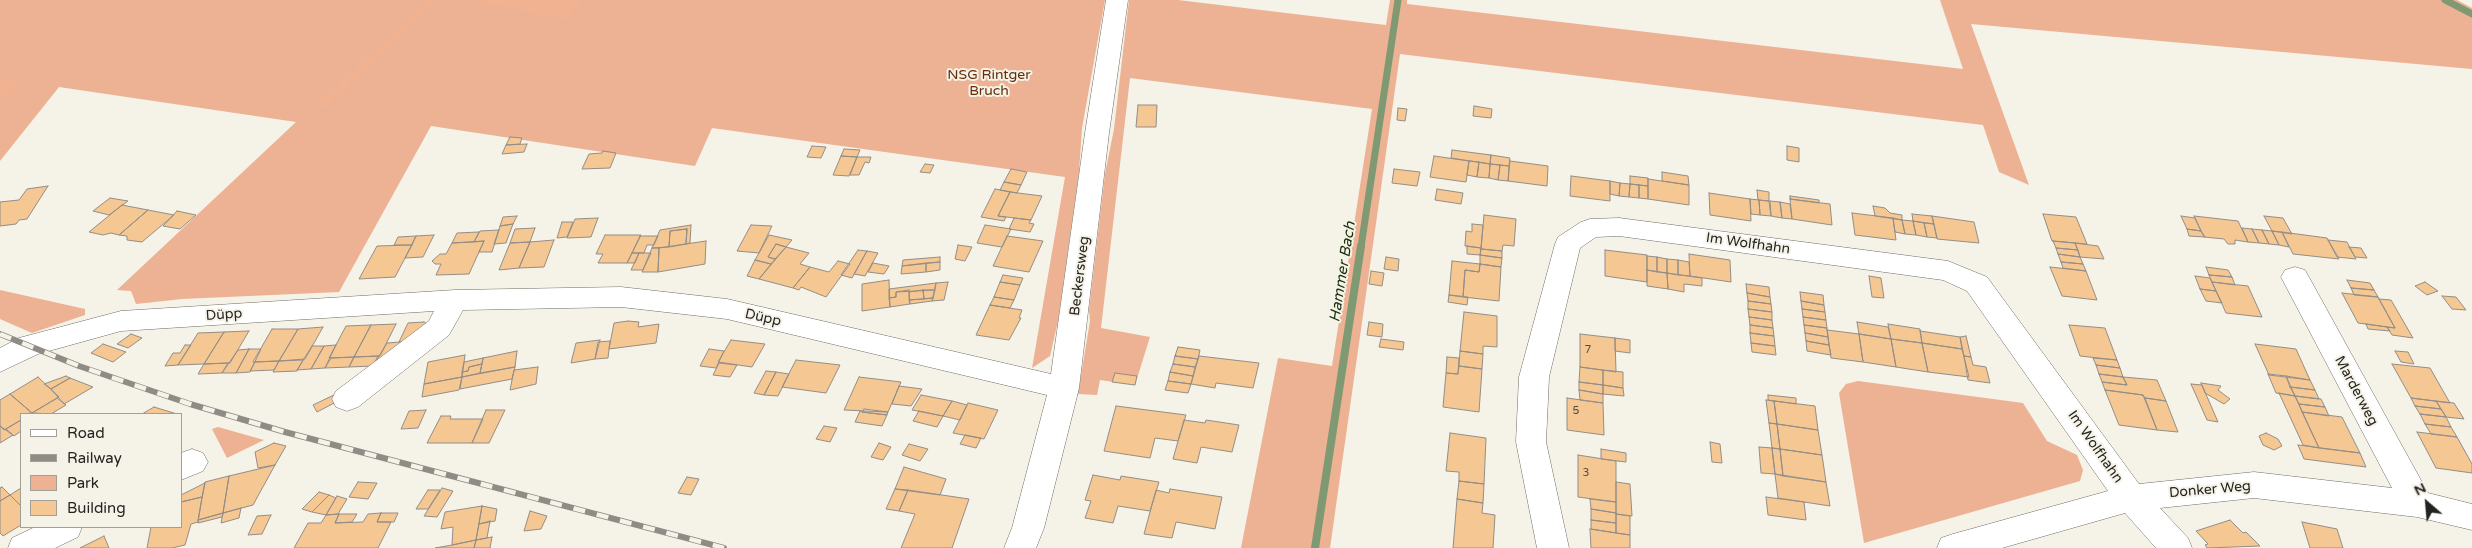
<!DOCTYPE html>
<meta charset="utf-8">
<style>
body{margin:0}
#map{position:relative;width:2472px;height:548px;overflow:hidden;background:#f5f2e8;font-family:"Varela Round",sans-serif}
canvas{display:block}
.legend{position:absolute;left:20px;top:413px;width:162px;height:115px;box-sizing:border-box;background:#f5f2e8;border:1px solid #a29f98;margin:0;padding:6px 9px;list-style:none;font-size:15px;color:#252320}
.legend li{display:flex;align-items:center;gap:10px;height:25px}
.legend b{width:25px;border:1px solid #a29f98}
.north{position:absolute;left:2402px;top:478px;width:50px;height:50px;-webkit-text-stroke:4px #f5f2e8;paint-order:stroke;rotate:333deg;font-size:14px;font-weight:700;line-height:20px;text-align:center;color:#252320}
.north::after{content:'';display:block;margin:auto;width:18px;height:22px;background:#252320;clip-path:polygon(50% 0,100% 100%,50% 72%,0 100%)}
</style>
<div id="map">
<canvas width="2472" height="548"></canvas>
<ul class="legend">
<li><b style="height:6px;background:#fff"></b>Road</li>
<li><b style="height:6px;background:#8f8c86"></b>Railway</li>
<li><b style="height:14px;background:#edb193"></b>Park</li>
<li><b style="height:14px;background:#f5c792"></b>Building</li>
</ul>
<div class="north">N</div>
</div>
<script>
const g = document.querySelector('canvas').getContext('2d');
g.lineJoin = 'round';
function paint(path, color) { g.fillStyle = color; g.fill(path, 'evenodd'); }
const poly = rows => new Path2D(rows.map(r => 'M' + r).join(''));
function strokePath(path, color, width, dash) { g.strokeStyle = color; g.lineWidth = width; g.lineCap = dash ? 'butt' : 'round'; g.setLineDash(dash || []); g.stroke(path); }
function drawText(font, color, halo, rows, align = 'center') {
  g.font = font + ' "Varela Round",sans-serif'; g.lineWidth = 4; g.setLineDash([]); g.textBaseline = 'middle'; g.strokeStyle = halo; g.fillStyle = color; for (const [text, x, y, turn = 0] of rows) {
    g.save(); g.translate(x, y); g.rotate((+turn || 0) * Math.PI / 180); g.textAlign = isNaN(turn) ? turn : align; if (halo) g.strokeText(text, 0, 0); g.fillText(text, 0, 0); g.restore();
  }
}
paint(poly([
 [0,0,1105,0,1082,128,1079,172,1058,321,1050,356,1032,368,1065,177,712,128,695,166,431,126,339,292,182,299,136,304,131,291,117,290,296,122,59,87,0,161],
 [1129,0,1178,0,1386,25,1390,0,1407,0,1407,4,1963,69,1940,0,2457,0,2472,8,2472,69,1971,24,2029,185,1999,172,1983,125,1400,54,1330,548,1241,548,1278,358,1332,366,1372,109,1130,78,1101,328,1150,337,1135,385,1100,380,1097,395,1078,394,1090,321,1089,310,1105,174,1114,129],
 [0,290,85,309,85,315,32,333,0,319],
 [1858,381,2023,403,2047,441,2077,455,2083,470,2080,481,1864,543,1839,393,1846,384],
 [218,427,264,440,227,458,212,429]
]), '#edb193');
paint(poly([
 [427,0,439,0,325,108,314,106],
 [471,0,584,0,566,20],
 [0,77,25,80,0,99]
]), '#f1b291');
strokePath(poly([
 [2445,0,2472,14],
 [1361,247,1398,0]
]), '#7f9972', 7);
strokePath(poly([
 [1315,548,1361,246]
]), '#7f9972', 8);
const building = poly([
 [1138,105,1157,105,1156,127,1136,127,1138,105],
 [1474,106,1492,109,1491,118,1473,116,1474,106],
 [1398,108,1407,109,1405,121,1397,120,1398,108],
 [510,137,522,138,520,144,506,145,510,137],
 [527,144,524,152,502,154,506,145,527,144],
 [812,146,826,147,821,158,807,157,812,146],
 [1787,146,1799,148,1799,162,1787,160,1787,146],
 [844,149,860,150,857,157,841,156,844,149],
 [1452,150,1491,155,1490,164,1451,158,1452,150],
 [603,151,616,153,610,168,582,169,589,154,602,153,603,151],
 [1491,155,1510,158,1509,166,1490,164,1491,155],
 [841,156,857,157,849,176,833,175,841,156],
 [1434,156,1469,161,1466,182,1430,177,1434,156],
 [857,157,871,157,869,163,865,162,859,175,850,175,857,157],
 [1469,161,1479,162,1477,177,1467,175,1469,161],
 [1510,161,1548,166,1547,186,1508,181,1510,161],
 [1479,162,1490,164,1489,178,1477,177,1479,162],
 [925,164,934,165,930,173,920,172,925,164],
 [1490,164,1500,165,1498,180,1489,178,1490,164],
 [1500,165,1509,166,1508,181,1498,180,1500,165],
 [1011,169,1027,172,1021,185,1004,182,1011,169],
 [1394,169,1420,172,1417,186,1392,183,1394,169],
 [1662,172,1688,176,1689,185,1662,181,1662,172],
 [1571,176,1610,181,1610,201,1570,196,1571,176],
 [1630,176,1648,178,1648,186,1630,184,1630,176],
 [1648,179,1689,185,1689,205,1648,199,1648,179],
 [1610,181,1620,183,1619,196,1610,194,1610,181],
 [1004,182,1021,185,1017,193,1000,190,1004,182],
 [1620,183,1630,184,1629,197,1619,196,1620,183],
 [1630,184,1639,185,1639,198,1629,197,1630,184],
 [1639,185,1648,186,1648,199,1639,198,1639,185],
 [48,186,27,219,19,220,16,224,0,226,0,202,19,200,27,189,48,186],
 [995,189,1010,192,998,216,1006,217,1004,221,981,217,995,189],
 [1437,189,1463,193,1461,204,1435,200,1437,189],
 [1757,190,1769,192,1769,201,1758,200,1757,190],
 [1010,192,1042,196,1031,220,998,216,1010,192],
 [1709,193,1750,199,1751,221,1710,215,1709,193],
 [1790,196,1819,200,1819,203,1790,199,1790,196],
 [110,198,128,201,109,215,93,211,110,198],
 [1750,199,1759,200,1760,215,1751,214,1750,199],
 [1790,199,1830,204,1832,225,1792,219,1790,199],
 [1759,200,1769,201,1771,216,1760,215,1759,200],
 [1770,201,1780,202,1782,218,1771,216,1770,201],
 [1780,202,1790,204,1792,219,1782,218,1780,202],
 [122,205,148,210,119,235,111,233,103,235,89,232,122,205],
 [1873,206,1885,208,1890,213,1902,215,1902,220,1875,216,1873,206],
 [148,210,174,215,142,242,127,240,127,236,119,235,148,210],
 [177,211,196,215,180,229,163,226,177,211],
 [1852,213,1893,218,1896,240,1855,235,1852,213],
 [1912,214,1932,216,1934,224,1913,221,1912,214],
 [2043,214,2076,217,2087,244,2052,241,2043,214],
 [1484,215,1516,219,1514,246,1503,245,1502,251,1481,249,1484,215],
 [517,216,513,224,500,226,503,217,517,216],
 [1932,216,1974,222,1979,243,1937,239,1932,216],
 [2181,216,2195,218,2201,231,2187,229,2181,216],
 [2194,216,2238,221,2248,242,2235,240,2235,244,2228,244,2224,239,2204,237,2194,216],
 [2264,216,2283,218,2292,234,2272,231,2264,216],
 [598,218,591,237,567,238,575,219,598,218],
 [1014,218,1031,220,1029,223,1034,224,1030,232,1009,229,1014,218],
 [1893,218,1902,220,1905,234,1895,232,1893,218],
 [1902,220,1913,221,1916,235,1905,234,1902,220],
 [1913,221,1924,223,1927,237,1916,235,1913,221],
 [562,222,573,222,567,237,557,238,562,222],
 [1924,223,1934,224,1937,238,1927,237,1924,223],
 [513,224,506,243,494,244,500,226,513,224],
 [1472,224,1483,225,1481,248,1465,246,1466,231,1472,232,1472,224],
 [691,225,690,243,686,244,687,229,670,231,669,247,652,248,660,230,691,225],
 [751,225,772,226,759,253,737,251,751,225],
 [985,225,1011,229,1002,247,977,243,985,225],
 [535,228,530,242,510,243,515,229,535,228],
 [2242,228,2252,229,2259,243,2248,242,2242,228],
 [687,229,686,244,669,247,670,231,687,229],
 [2187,229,2201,231,2205,237,2189,236,2187,229],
 [2252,229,2262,230,2269,244,2259,243,2252,229],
 [499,230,492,252,479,252,484,241,474,242,480,231,499,230],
 [2262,230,2272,231,2279,245,2269,244,2262,230],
 [2272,231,2282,232,2289,247,2279,245,2272,231],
 [479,232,474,242,452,243,457,233,479,232],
 [2282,232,2327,238,2339,259,2293,254,2282,232],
 [434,235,423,257,405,258,416,236,434,235],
 [605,235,641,235,627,263,598,263,603,254,596,254,605,235],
 [769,235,792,240,786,247,776,244,768,257,775,259,771,264,755,260,769,235],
 [416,236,412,245,394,245,398,237,416,236],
 [640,236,658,236,654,245,647,245,644,253,632,253,640,236],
 [1007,236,1043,241,1029,272,993,266,1007,236],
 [554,240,544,267,519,268,530,242,554,240],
 [2328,240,2347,242,2356,259,2337,257,2328,240],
 [484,241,469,274,436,275,441,264,435,264,432,261,440,254,446,254,452,243,484,241],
 [706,241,705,264,658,272,659,248,706,241],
 [2053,241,2075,243,2078,250,2056,248,2053,241],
 [530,242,519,268,499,270,510,243,530,242],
 [2075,243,2098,246,2104,259,2080,257,2075,243],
 [776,244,786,247,775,259,768,257,776,244],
 [412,245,395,277,359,279,377,246,412,245],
 [958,245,972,247,965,261,955,259,958,245],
 [1467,246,1481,248,1480,255,1467,254,1467,246],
 [786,247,809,253,800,264,810,267,793,288,759,279,786,247],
 [2349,247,2361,248,2367,258,2355,257,2349,247],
 [652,248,659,248,658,272,642,272,652,248],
 [2056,248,2078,250,2080,257,2058,254,2056,248],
 [1481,249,1502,251,1502,258,1480,255,1481,249],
 [858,250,867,251,852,278,841,275,858,250],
 [1605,250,1647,255,1647,282,1605,276,1605,250],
 [867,251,878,253,865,276,854,274,867,251],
 [632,253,639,253,635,263,627,263,632,253],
 [639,253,651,253,643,270,631,270,639,253],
 [1689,254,1730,260,1731,282,1690,276,1689,254],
 [2058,254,2080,257,2083,264,2061,262,2058,254],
 [1480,255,1502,258,1501,267,1480,264,1480,255],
 [1647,256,1657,257,1657,272,1647,270,1647,256],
 [940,257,940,262,902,266,903,260,940,257],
 [1386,257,1399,259,1398,271,1384,269,1386,257],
 [1657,257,1667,259,1667,273,1657,272,1657,257],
 [1667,259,1678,260,1678,275,1667,273,1667,259],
 [755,260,771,264,759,279,747,276,755,260],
 [1678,260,1689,262,1690,276,1678,275,1678,260],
 [838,261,850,264,826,297,801,287,799,290,793,288,810,267,829,272,838,261],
 [1452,261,1480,264,1479,272,1465,270,1463,297,1449,295,1452,261],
 [940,262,940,270,926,272,926,263,940,262],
 [2061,262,2083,264,2086,271,2063,268,2061,262],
 [873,263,889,266,884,274,868,272,873,263],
 [926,263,926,272,901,274,902,266,926,263],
 [1480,264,1501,267,1499,301,1463,297,1465,270,1479,272,1480,264],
 [2050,267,2086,271,2097,300,2062,296,2050,267],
 [2206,267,2228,270,2232,277,2209,275,2206,267],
 [1647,270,1667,273,1668,289,1647,286,1647,270],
 [1371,271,1384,273,1382,286,1369,284,1371,271],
 [1667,273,1702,278,1702,286,1684,284,1684,292,1668,289,1667,273],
 [1003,275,1023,278,1020,285,1000,282,1003,275],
 [2209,275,2232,277,2235,285,2212,282,2209,275],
 [1869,276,1881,278,1884,298,1872,297,1869,276],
 [2195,276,2210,278,2216,291,2200,289,2195,276],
 [889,280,890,307,862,311,862,284,889,280],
 [2347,280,2370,283,2374,290,2351,288,2347,280],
 [948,282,944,300,932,301,936,283,948,282],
 [1000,282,1020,285,1014,300,994,297,1000,282],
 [2212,282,2248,286,2262,317,2226,313,2212,282],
 [2425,282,2438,291,2427,295,2415,286,2425,282],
 [936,283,935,290,896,292,896,297,889,298,889,289,936,283],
 [1746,284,1769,287,1770,297,1747,293,1746,284],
 [2351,288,2374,290,2378,297,2354,295,2351,288],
 [2200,289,2216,291,2222,303,2206,301,2200,289],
 [909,290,910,304,890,307,889,298,896,297,896,292,909,290],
 [923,290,924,299,909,300,909,292,923,290],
 [923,290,935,290,933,298,924,299,923,290],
 [1800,292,1823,295,1824,305,1801,301,1800,292],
 [1747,293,1770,297,1771,304,1748,301,1747,293],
 [2342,293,2378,297,2395,328,2358,323,2342,293],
 [1449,295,1468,297,1467,305,1448,302,1449,295],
 [2442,296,2456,297,2466,310,2452,309,2442,296],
 [994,297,1014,300,1010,308,990,305,994,297],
 [933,298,932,301,910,304,909,300,933,298],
 [2379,299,2391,300,2413,338,2392,335,2387,327,2395,328,2379,299],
 [1748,301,1771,304,1772,312,1748,309,1748,301],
 [1801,301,1824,305,1825,312,1802,309,1801,301],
 [990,305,1022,310,1019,318,1021,318,1009,340,976,335,990,305],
 [1748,309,1772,312,1772,320,1749,317,1748,309],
 [1802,309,1825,312,1826,320,1803,317,1802,309],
 [1464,312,1497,316,1497,347,1483,346,1483,354,1460,351,1464,312],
 [1749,317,1772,320,1773,328,1750,325,1749,317],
 [1803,317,1826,320,1827,328,1804,325,1803,317],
 [628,321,639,322,638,327,659,324,656,343,609,349,614,323,628,321],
 [424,322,432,327,413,341,399,342,408,323,424,322],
 [1369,322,1383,324,1382,337,1367,335,1369,322],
 [1857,322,1888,327,1891,339,1859,334,1857,322],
 [396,324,380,356,354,357,371,325,396,324],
 [1888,324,1920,329,1922,343,1891,339,1888,324],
 [2366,324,2387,327,2390,331,2368,329,2366,324],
 [371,325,354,357,329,358,346,326,371,325],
 [1750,325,1773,328,1774,336,1750,333,1750,325],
 [1804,325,1827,328,1828,337,1805,333,1804,325],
 [2069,325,2105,328,2117,360,2080,356,2069,325],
 [323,327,305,359,279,361,298,329,323,327],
 [272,329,298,329,279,361,253,362,272,329],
 [1827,330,1859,334,1863,362,1831,358,1827,330],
 [249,331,230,363,204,364,224,332,249,331],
 [1920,331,1960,337,1962,349,1922,343,1920,331],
 [224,332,204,364,178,365,198,333,224,332],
 [1750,333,1774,336,1775,346,1751,343,1750,333],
 [1805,333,1828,337,1829,345,1806,341,1805,333],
 [131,334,142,338,128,348,117,344,131,334],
 [1580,334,1615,338,1616,372,1580,367,1580,334],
 [1859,334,1891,339,1896,367,1863,362,1859,334],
 [1966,336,1971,357,1964,356,1960,337,1966,336],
 [1615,338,1630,340,1630,353,1615,351,1615,338],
 [1381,339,1404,342,1403,350,1379,347,1381,339],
 [1891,339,1922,343,1928,372,1896,367,1891,339],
 [600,340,595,359,571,363,576,343,600,340],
 [731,340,765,344,752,367,718,362,731,340],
 [413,341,373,366,387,343,413,341],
 [610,341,608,358,595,359,598,342,610,341],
 [1806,341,1829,345,1831,355,1807,351,1806,341],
 [1751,343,1775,346,1776,355,1752,352,1751,343],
 [1922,343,1962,349,1969,377,1928,372,1922,343],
 [103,344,126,352,113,362,91,353,103,344],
 [2255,344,2296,349,2310,380,2269,375,2255,344],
 [185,345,191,345,178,365,165,366,173,353,180,353,185,345],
 [336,345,325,368,311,369,324,346,336,345],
 [312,346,324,346,311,369,297,370,312,346],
 [1178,347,1200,350,1198,359,1175,356,1178,347],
 [249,349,261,349,250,372,236,373,249,349],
 [249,349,236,373,222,373,238,350,249,349],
 [709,349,724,351,716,368,700,366,709,349],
 [517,351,515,367,480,373,483,358,517,351],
 [1460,351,1483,354,1482,369,1459,366,1460,351],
 [2395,351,2408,352,2414,364,2401,362,2395,351],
 [465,355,462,377,424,384,428,362,465,355],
 [378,356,373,366,349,367,354,357,378,356],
 [1175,356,1198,359,1195,367,1173,364,1175,356],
 [1199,356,1259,363,1253,388,1216,383,1215,388,1191,384,1199,356],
 [1964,356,1971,357,1973,365,1986,367,1990,383,1968,380,1964,356],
 [354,357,349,367,325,368,331,358,354,357],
 [1447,357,1459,358,1458,374,1446,373,1447,357],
 [483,358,482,364,469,367,468,371,462,372,464,362,483,358],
 [2093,358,2117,360,2120,368,2096,365,2093,358],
 [303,360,297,371,273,372,279,361,303,360],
 [796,360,840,365,826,393,782,387,796,360],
 [279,361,274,370,250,371,255,362,279,361],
 [228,363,222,373,198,374,204,364,228,363],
 [719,363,737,365,730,377,713,375,719,363],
 [482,364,480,373,462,377,462,372,468,371,469,367,482,364],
 [1173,364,1195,367,1193,376,1170,372,1173,364],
 [2392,364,2430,368,2450,403,2411,398,2392,364],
 [2096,365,2120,368,2123,377,2099,374,2096,365],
 [1459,366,1482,369,1479,412,1443,407,1446,373,1458,374,1459,366],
 [515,367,512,379,460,389,462,377,515,367],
 [538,367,536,384,510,390,514,370,538,367],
 [1580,367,1603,370,1603,385,1579,382,1580,367],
 [1603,370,1623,372,1623,388,1603,385,1603,370],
 [766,371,776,372,764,395,754,393,766,371],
 [776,372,789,374,778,396,764,395,776,372],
 [1170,372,1193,376,1191,384,1168,381,1170,372],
 [1115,373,1137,376,1135,385,1112,382,1115,373],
 [2099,374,2123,377,2127,385,2102,382,2099,374],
 [2268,374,2286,376,2295,396,2276,393,2268,374],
 [66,376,70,378,51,389,44,384,66,376],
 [2286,376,2310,380,2315,390,2290,387,2286,376],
 [38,377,59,397,32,413,10,394,38,377],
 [462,377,459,390,422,397,424,384,462,377],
 [859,377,901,382,888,412,844,410,859,377],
 [2123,377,2157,380,2166,401,2145,398,2143,395,2105,390,2102,382,2127,385,2123,377],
 [70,378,93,387,64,404,51,389,70,378],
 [1168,381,1191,384,1188,393,1165,390,1168,381],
 [1579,382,1603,385,1603,394,1579,390,1579,382],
 [2201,383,2221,386,2218,390,2230,399,2224,404,2205,393,2201,383],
 [2191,384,2202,385,2218,422,2207,420,2191,384],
 [1603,385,1623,388,1624,396,1603,394,1603,385],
 [899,386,922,389,911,406,892,404,899,386],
 [2290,387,2315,390,2319,399,2295,396,2290,387],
 [1579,390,1603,394,1603,403,1580,400,1579,390],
 [2105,390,2143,395,2157,430,2119,425,2105,390],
 [2279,393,2295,396,2319,448,2303,445,2279,393],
 [10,394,32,413,21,414,21,420,4,430,0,426,0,400,10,394],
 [336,394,340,400,317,412,313,405,336,394],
 [921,395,952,401,943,416,912,410,921,395],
 [1768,395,1796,398,1796,404,1768,400,1768,395],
 [2295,396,2321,399,2325,407,2299,404,2295,396],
 [57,398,66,405,51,414,32,413,57,398],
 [1567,398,1603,403,1604,435,1567,430,1567,398],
 [2145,398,2166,401,2178,432,2157,430,2145,398],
 [2411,398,2436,401,2441,409,2415,406,2411,398],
 [1766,400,1774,401,1777,424,1769,423,1766,400],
 [952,401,967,405,960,420,943,416,952,401],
 [1774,401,1815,406,1818,430,1777,424,1774,401],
 [2436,401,2454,403,2464,419,2446,417,2436,401],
 [968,403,998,410,984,439,953,433,968,403],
 [2299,404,2325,407,2329,416,2302,412,2299,404],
 [1116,406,1186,415,1178,441,1155,438,1150,458,1104,451,1116,406],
 [2415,406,2441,409,2446,417,2420,414,2415,406],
 [154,407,177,414,142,414,154,407],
 [864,409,888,412,887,415,862,412,864,409],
 [426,410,418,428,401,429,409,411,426,410],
 [486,410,505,410,489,443,472,443,486,410],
 [860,411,862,412,887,415,882,426,855,422,860,411],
 [919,411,943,416,937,427,913,421,919,411],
 [2302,412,2342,417,2360,453,2319,448,2302,412],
 [2420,414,2446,417,2451,427,2425,424,2420,414],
 [441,416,451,416,450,419,483,419,472,443,427,443,441,416],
 [21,420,21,431,14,436,6,429,21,420],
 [1184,420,1205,423,1206,420,1239,425,1232,452,1201,447,1197,463,1173,459,1184,420],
 [1769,423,1777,424,1780,449,1772,448,1769,423],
 [1777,424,1818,430,1822,455,1780,449,1777,424],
 [2425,424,2451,427,2457,437,2431,434,2425,424],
 [0,426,13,435,0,443,0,426],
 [824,426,837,428,830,442,816,439,824,426],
 [2417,432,2457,437,2472,464,2472,473,2436,468,2417,432],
 [1450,433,1486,438,1484,484,1459,481,1459,472,1446,471,1450,433],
 [2266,433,2278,439,2282,446,2274,450,2263,445,2259,436,2266,433],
 [965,435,981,438,976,448,960,444,965,435],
 [1710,442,1720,444,1722,463,1712,462,1710,442],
 [274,443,286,446,275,465,258,468,255,452,274,443],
 [879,443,891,447,883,460,871,457,879,443],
 [909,444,928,449,920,461,902,455,909,444],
 [2298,445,2360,453,2366,467,2304,459,2298,445],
 [1759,447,1772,448,1775,474,1761,473,1759,447],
 [1772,448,1780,449,1783,476,1775,474,1772,448],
 [1601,449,1626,453,1626,462,1601,459,1601,449],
 [1780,449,1822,455,1826,482,1783,476,1780,449],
 [1578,455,1616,461,1616,502,1578,497,1578,455],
 [275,465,253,505,223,513,229,476,275,465],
 [904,467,946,479,940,495,895,489,904,467],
 [1775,474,1826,482,1830,506,1778,498,1775,474],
 [1093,475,1120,480,1121,476,1159,482,1150,511,1118,506,1113,523,1085,518,1091,501,1085,500,1093,475],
 [229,476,223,513,198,520,205,482,229,476],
 [687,477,699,479,691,495,678,493,687,477],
 [1459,481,1484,484,1483,503,1457,499,1459,481],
 [358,482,377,483,368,499,349,497,358,482],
 [1616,482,1630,484,1632,516,1616,514,1616,482],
 [205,483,202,497,181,502,181,495,205,483],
 [2,487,10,495,0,501,0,488,2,487],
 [21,488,21,506,10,495,21,488],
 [442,488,453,491,437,517,424,516,442,488],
 [895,489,908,490,899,511,886,509,895,489],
 [1170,489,1222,497,1215,529,1176,522,1172,538,1144,534,1156,490,1169,493,1170,489],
 [428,490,440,490,428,509,416,509,428,490],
 [908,490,969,499,952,548,901,548,915,514,899,511,908,490],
 [319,492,329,495,312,512,302,509,319,492],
 [10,495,21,506,21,525,3,536,0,533,0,501,10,495],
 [329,495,336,498,326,515,312,512,329,495],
 [337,496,347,499,338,514,326,515,337,496],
 [202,497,198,522,191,524,185,545,172,548,147,548,151,527,181,527,181,502,202,497],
 [1766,497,1804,502,1806,520,1768,515,1766,497],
 [1457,499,1483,503,1482,513,1495,515,1493,548,1453,548,1457,499],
 [1590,499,1616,502,1616,513,1591,509,1590,499],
 [482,506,497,509,495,521,479,524,482,506],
 [482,506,476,540,452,545,453,527,441,529,445,512,482,506],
 [241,508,239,518,221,523,223,513,241,508],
 [1591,509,1616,513,1616,523,1591,520,1591,509],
 [530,511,547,516,541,529,524,531,530,511],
 [223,513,222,517,198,523,198,520,223,513],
 [381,513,377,522,391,522,378,548,294,548,308,523,321,523,326,515,339,514,335,523,363,522,368,514,381,513],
 [381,513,398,513,394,522,377,522,381,513],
 [339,514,357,514,352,522,335,523,339,514],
 [1616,514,1630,516,1630,535,1616,533,1616,514],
 [271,515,262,534,248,535,257,516,271,515],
 [1591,520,1616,523,1616,533,1591,529,1591,520],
 [2230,520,2243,533,2246,532,2260,546,2207,548,2205,545,2208,544,2196,531,2230,520],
 [490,521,487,538,476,540,479,524,490,521],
 [2302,522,2337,529,2343,548,2310,548,2302,522],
 [1590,529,1630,535,1630,548,1591,548,1590,529],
 [104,536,109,548,80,548,104,536],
 [492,537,490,548,474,548,476,540,492,537],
 [476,540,474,548,435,548,452,545,476,540]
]);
paint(building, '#f5c792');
strokePath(building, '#948d86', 1);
const minor = poly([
 [1106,0,1128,0,1109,133,1079,388,1044,528,1036,548,1004,548,1012,528,1047,395,727,319,621,307,463,310,449,335,358,407,347,411,336,407,332,399,336,391,429,321,434,311,121,331,38,354,0,372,0,348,19,338,121,311,455,290,621,287,727,299,1051,374,1085,133,1106,0],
 [1619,218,1948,261,1987,277,2139,484,2254,472,2392,488,2281,277,2285,270,2295,267,2305,270,2428,493,2472,504,2472,530,2417,517,2254,498,2160,508,2188,538,2192,548,2156,548,2125,513,2002,548,1937,548,1941,538,1953,534,2108,491,1967,291,1943,280,1619,236,1596,237,1580,248,1549,377,1546,442,1569,548,1537,548,1516,442,1519,377,1555,244,1558,237,1581,222,1590,219,1619,218],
 [192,449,203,453,208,462,203,471,181,480,181,453,192,449],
 [35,527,82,527,78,537,55,548,8,548,12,538,35,527]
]);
strokePath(minor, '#706d65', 1);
paint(minor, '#fff');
const rail = poly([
 [0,334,79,366,190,404,285,432,724,548]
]);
strokePath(rail, '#8f8c86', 6);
strokePath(rail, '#f5f2e8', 4.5, [12]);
drawText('11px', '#594c3c', null, [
 ["7",1588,350],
 ["5",1576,411],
 ["3",1586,473]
]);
drawText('14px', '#652d08', '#f5f2e8', [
 ["NSG Rintger",989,75],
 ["Bruch",989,91]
]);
drawText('14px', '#252320', '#f5f2e8', [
 ["Im Wolfhahn",1748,244,8],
 ["Beckersweg",1080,276,-83],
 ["Düpp",224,315,-4],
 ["Düpp",763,318,13],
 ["Marderweg",2356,391,62],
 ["Im Wolfhahn",2095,447,55],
 ["Donker Weg",2210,490,-5]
]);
drawText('italic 15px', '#17310b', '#f5f2e8', [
 ["Hammer Bach",1343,272,-81]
]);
</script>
